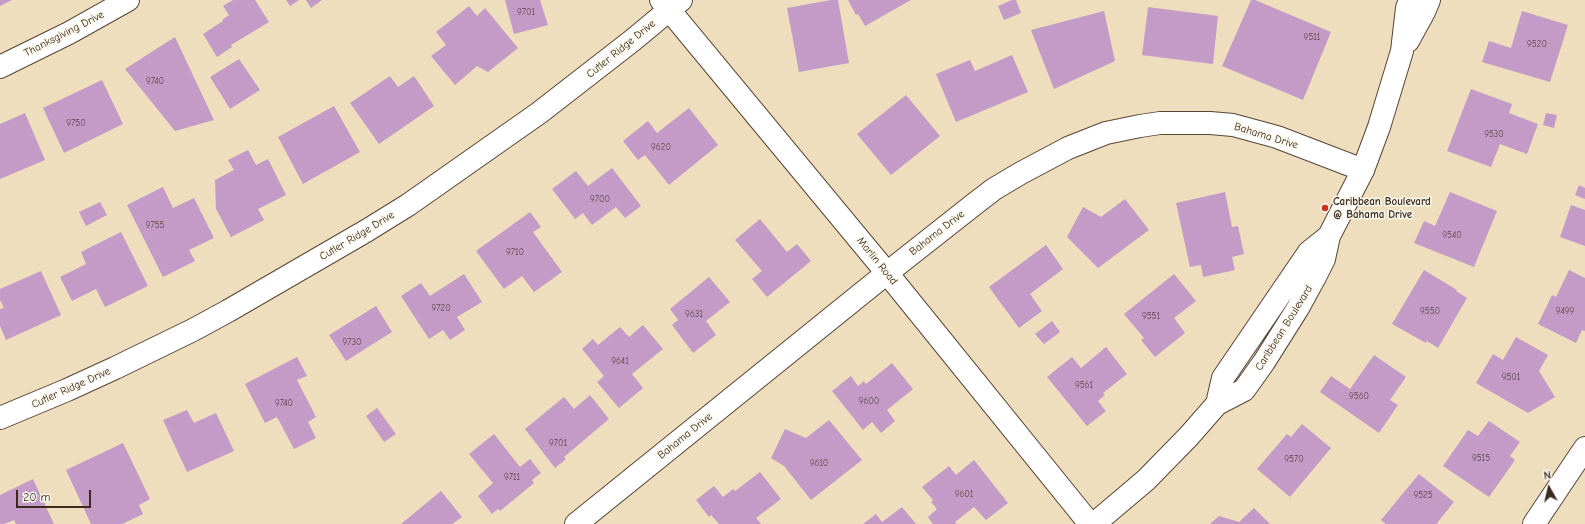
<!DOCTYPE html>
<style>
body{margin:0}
#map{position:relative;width:1585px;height:524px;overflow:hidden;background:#eedebd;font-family:"Comic Neue",sans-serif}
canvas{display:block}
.north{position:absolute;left:1529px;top:468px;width:40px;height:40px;-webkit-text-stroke:3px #fbf7ec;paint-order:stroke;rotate:352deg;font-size:11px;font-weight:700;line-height:16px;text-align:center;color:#3b2a1e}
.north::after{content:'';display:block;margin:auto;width:14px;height:18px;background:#3b2a1e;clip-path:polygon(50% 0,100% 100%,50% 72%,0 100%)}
.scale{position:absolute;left:16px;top:490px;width:75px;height:18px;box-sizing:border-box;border:2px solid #3b2a1e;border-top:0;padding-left:5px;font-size:12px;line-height:14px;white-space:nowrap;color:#3b2a1e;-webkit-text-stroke:3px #fbf7ec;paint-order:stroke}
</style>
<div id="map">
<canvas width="1585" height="524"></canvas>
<div class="north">N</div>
<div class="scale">20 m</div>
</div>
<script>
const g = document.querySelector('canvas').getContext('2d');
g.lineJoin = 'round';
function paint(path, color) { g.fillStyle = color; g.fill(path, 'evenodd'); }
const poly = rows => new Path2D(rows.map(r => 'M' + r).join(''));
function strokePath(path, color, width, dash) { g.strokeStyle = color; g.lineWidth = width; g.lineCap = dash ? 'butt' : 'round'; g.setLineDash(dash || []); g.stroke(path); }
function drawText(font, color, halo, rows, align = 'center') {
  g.font = font + ' "Comic Neue",sans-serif'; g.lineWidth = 3; g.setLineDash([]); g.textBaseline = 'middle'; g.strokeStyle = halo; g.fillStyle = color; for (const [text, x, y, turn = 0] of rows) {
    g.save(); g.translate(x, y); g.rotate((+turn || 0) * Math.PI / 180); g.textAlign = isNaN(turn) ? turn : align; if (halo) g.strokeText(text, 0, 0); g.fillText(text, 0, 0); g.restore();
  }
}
paint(poly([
 [0,0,12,0,0,6],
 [233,0,255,0,269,22,231,45,232,47,217,57,203,34,223,21,222,20,229,15,223,6],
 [286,0,299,0,290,6],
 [306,0,322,0,311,8],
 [505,0,540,0,548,25,514,34],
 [831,0,838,0,849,63,799,72,787,8],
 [848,0,911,0,865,26,858,14,856,15],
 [1012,0,1016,0,1021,13,1004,20,998,6],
 [1251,0,1255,0,1331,32,1303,100,1222,66],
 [469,6,477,16,485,8,518,48,488,72,477,66,455,85,431,56,446,45,436,32],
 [1148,7,1218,16,1213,64,1142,55],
 [1104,11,1115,61,1054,89,1031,30],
 [1522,11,1568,25,1550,82,1482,62,1489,41,1511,48],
 [175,37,214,120,175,131,125,69],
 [1012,55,1028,92,956,122,936,74,970,60,975,71],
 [239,59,260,90,230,109,210,77],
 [390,76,398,87,414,76,434,106,379,144,350,103],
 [102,80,123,124,64,153,43,108],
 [1471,89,1512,104,1509,113,1538,124,1527,154,1500,144,1491,167,1447,151],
 [906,95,940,136,891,175,857,134],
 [334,106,360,152,303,184,278,137],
 [689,108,718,145,669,185,645,155,638,160,623,141,648,121,657,133],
 [25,113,45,160,0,179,0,124],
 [1546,113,1557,115,1554,128,1543,125],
 [248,150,256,165,268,159,286,195,258,209,264,220,231,237,216,209,215,180,234,170,228,160],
 [612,168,641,206,625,218,616,207,592,225,583,213,575,219,552,189,576,171,588,186],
 [1579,185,1585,188,1585,199,1575,195],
 [163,187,173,208,194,198,214,238,189,250,195,261,163,277,127,205],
 [1225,192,1232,227,1238,226,1244,254,1232,257,1235,270,1203,277,1201,265,1190,267,1176,203],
 [1450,192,1497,211,1474,267,1414,243,1424,221,1435,226],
 [1125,199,1149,230,1098,268,1067,237,1083,207,1101,217],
 [100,202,107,215,86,226,79,212],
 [1571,205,1585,210,1585,246,1560,237],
 [530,212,541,227,533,232,562,272,534,292,522,276,504,289,476,251],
 [760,219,787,252,797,244,811,261,767,297,752,279,762,271,735,240],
 [121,232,148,286,105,307,96,289,72,301,60,277,86,264,81,252],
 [1046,245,1063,269,1030,294,1042,311,1019,328,989,287],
 [1424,270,1457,290,1456,291,1467,298,1438,348,1427,341,1426,343,1392,324],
 [1569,270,1585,278,1585,331,1582,330,1576,343,1538,324,1552,295,1556,297],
 [41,271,61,315,6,340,0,326,0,309,4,308,0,300,0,289],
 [464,274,482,302,457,317,465,330,450,340,443,330,429,339,401,296,421,283,430,296],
 [1174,274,1196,301,1174,318,1185,333,1155,357,1141,340,1144,338,1124,314],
 [709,277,730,302,706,321,716,335,693,353,672,325,678,320,670,309],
 [376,306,392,332,346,361,329,335],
 [1052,321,1060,332,1044,344,1035,334],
 [643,325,663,349,632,374,643,388,619,408,597,382,604,376,582,349,593,339,598,345,620,327,629,337],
 [1516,337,1548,355,1539,371,1555,397,1528,413,1476,383,1493,354,1503,360],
 [1106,347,1127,374,1103,393,1105,395,1098,401,1106,411,1087,426,1047,377,1072,357,1081,368],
 [1374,355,1406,377,1390,400,1398,405,1379,433,1320,392,1331,376,1350,389],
 [297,357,307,376,297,380,316,417,308,422,316,438,294,449,277,417,265,423,245,384],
 [892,363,913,389,887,410,895,421,881,433,872,422,863,430,832,391,851,376,858,386,864,381,866,384],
 [590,395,609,419,564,457,566,459,555,468,525,429,564,397,574,409],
 [377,408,396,434,384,442,366,416],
 [187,410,194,423,216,413,234,451,187,472,163,420],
 [829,420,862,460,811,500,784,466,771,458,785,429,806,438],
 [1489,421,1520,442,1510,456,1515,460,1489,497,1443,466,1468,430,1478,436],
 [1302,424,1331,448,1290,497,1257,469,1287,434,1291,437],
 [494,434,520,467,530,459,541,473,532,480,534,483,500,511,498,509,492,514,478,496,493,483,469,454],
 [123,443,150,499,139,505,143,514,122,524,91,524,66,470],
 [974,460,1008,503,986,520,974,507,955,522,957,524,933,524,928,517,937,509,931,502,933,500,922,487,949,466,956,475],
 [760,472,781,499,756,518,761,524,719,524,711,515,709,517,696,500,714,486,723,497,733,489,735,491],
 [1419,474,1454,502,1437,523,1438,524,1386,524,1381,520],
 [33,479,54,524,16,524,14,520,4,524,0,524,0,495],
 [441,491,462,517,452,524,401,524],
 [902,507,916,524,863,524,876,514,882,522],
 [1254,508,1270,524,1210,524,1219,516,1239,522]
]), '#c39bc6');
const street = poly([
 [0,67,69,33,128,0],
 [0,418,67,390,115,368,193,330,228,311,366,231,408,205,539,113,633,40,681,0],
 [576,524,887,273,972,206,994,189,1021,173,1068,148,1106,133,1140,126,1160,123,1210,123,1233,125,1277,137,1363,170],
 [1534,524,1585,448]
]);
const secondary = poly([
 [661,0,887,273,1090,524],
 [1408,41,1424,12,1429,0],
 [1217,404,1223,378,1309,252,1329,236],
 [1094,524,1146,480,1189,436,1217,404,1244,390,1264,362,1298,308,1315,277,1324,259,1329,236,1363,170,1379,127,1402,51,1407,8,1410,0]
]);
strokePath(street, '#564536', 24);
strokePath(secondary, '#564536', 24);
strokePath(street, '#fff', 22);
strokePath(secondary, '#fff', 22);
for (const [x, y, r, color] of [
 [1325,208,4,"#c8321e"]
]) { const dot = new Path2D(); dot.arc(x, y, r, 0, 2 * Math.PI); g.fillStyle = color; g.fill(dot); strokePath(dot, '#fbf7ec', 1.5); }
drawText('9px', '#5d4648', null, [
 ["9701",526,12],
 ["9511",1312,37],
 ["9520",1537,44],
 ["9740",155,81],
 ["9750",76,123],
 ["9530",1494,134],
 ["9620",661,147],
 ["9700",600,199],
 ["9755",155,225],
 ["9540",1452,235],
 ["9710",515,252],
 ["9720",441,308],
 ["9550",1430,311],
 ["9499",1565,311],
 ["9631",694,314],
 ["9551",1151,316],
 ["9730",352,342],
 ["9641",620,361],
 ["9501",1511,377],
 ["9561",1084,385],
 ["9560",1359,396],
 ["9600",869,401],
 ["9740",284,403],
 ["9701",558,443],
 ["9515",1481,458],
 ["9570",1294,459],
 ["9610",819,463],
 ["9711",512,477],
 ["9601",964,494],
 ["9525",1423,495]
]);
drawText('11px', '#3b2a1e', '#fbf7ec', [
 ["Thanksgiving Drive",64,34,-27],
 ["Cutler Ridge Drive",621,49,-39],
 ["Bahama Drive",1266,136,17],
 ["Bahama Drive",937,233,-38],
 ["Cutler Ridge Drive",357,236,-31],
 ["Marlin Road",877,261,51],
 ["Caribbean Boulevard",1284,328,-58],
 ["Cutler Ridge Drive",71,388,-24],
 ["Bahama Drive",685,436,-39]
]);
drawText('bold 11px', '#3b2a1e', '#fbf7ec', [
 ["Caribbean Boulevard",1333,202],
 ["@ Bahama Drive",1333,215]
], 'left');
</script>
